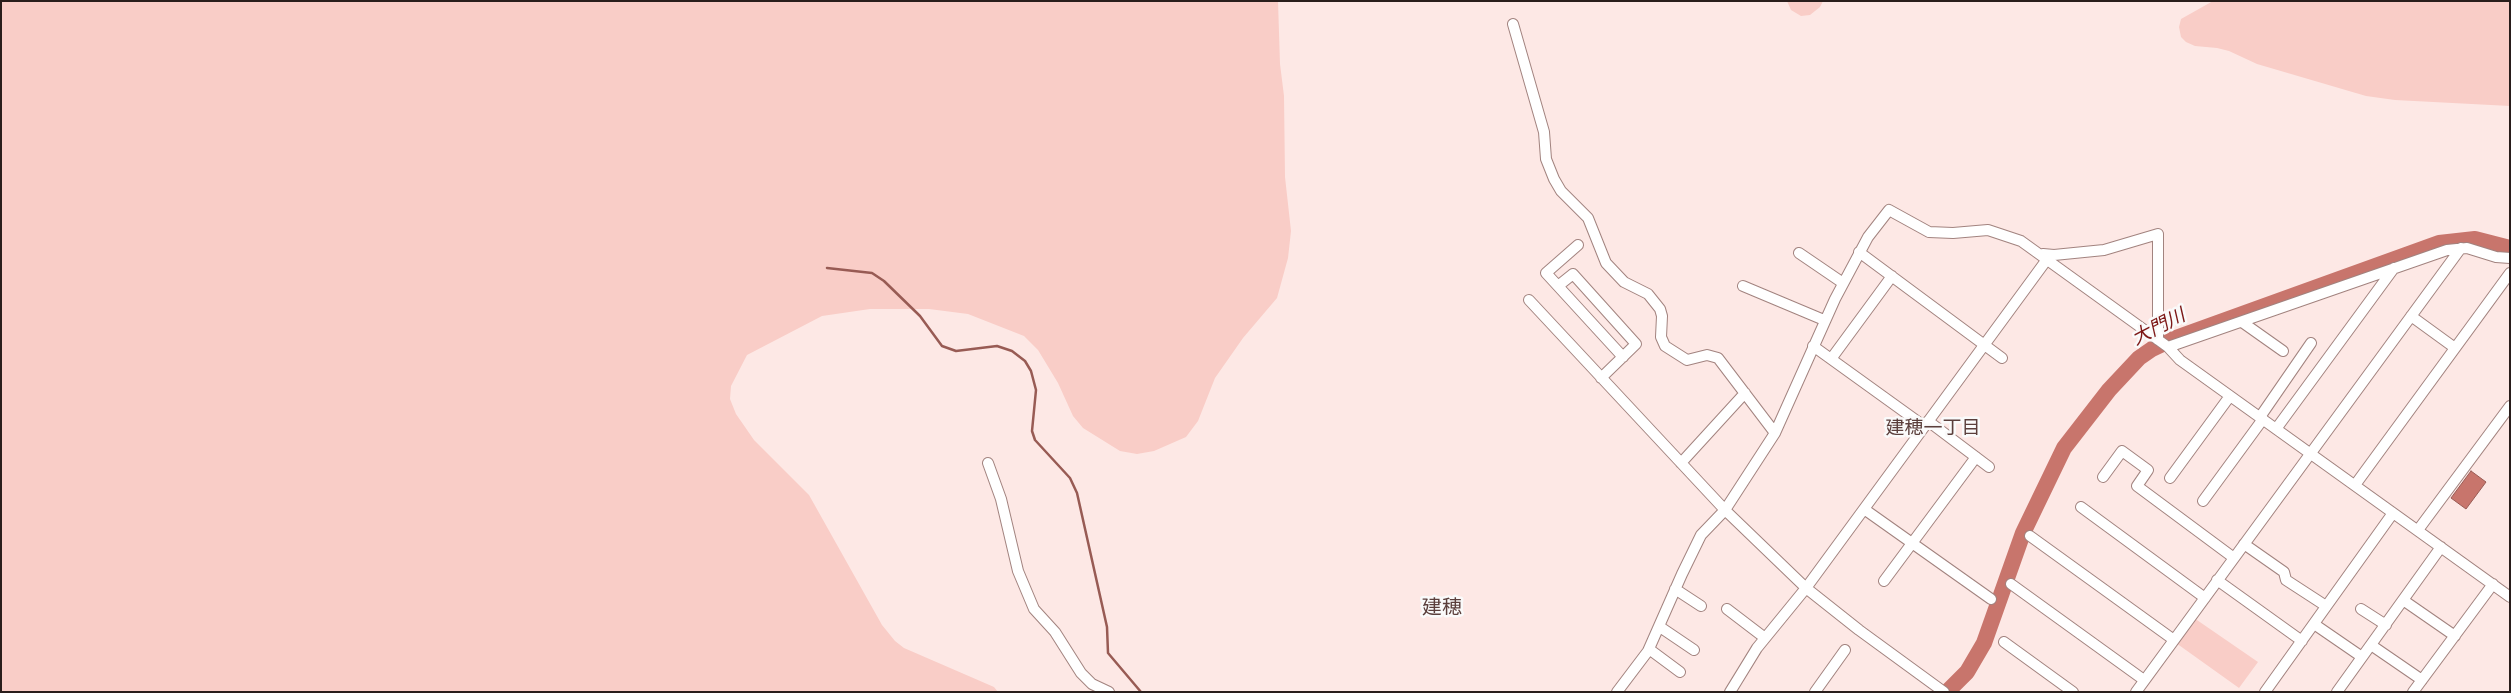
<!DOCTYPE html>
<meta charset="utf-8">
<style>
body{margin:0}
#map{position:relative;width:2511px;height:693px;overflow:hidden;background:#fde8e5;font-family:Roboto,sans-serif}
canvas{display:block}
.frame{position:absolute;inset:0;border:2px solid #291d1b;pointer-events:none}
</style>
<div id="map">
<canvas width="2511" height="693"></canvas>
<div class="frame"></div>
</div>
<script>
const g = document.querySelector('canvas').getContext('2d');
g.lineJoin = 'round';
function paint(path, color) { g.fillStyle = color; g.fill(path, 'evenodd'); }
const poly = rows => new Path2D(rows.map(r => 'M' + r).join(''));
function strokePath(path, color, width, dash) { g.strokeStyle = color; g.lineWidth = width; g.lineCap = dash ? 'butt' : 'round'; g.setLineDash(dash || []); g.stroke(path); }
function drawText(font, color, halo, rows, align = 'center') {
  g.font = font + ' Roboto,"Noto Sans JP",sans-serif'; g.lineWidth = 5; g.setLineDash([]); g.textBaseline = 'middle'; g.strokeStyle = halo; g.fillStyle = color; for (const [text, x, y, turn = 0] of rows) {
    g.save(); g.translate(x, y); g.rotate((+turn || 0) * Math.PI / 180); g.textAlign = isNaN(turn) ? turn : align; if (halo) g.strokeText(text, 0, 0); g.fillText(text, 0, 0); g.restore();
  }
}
paint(poly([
 [1,1,1278,1,1280,64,1284,96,1285,177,1291,231,1288,258,1277,298,1243,338,1215,378,1198,421,1186,437,1154,451,1137,454,1120,451,1083,428,1073,416,1058,383,1038,350,1024,336,968,314,929,309,870,309,822,316,747,355,731,386,730,399,736,414,754,440,809,495,882,625,895,641,904,648,994,687,998,692,1,692],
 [1787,1,1823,1,1820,7,1810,15,1801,16,1791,10],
 [2213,1,2510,1,2510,106,2395,100,2366,96,2257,64,2229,51,2217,48,2195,46,2186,42,2181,37,2179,27,2181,19],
 [2194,618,2258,662,2239,688,2176,643]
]), '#f9cdc7');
const water = poly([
 [2471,471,2486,482,2466,509,2451,498,2471,471]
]);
paint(water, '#c8756c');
strokePath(water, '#985b54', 1);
strokePath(poly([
 [827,268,872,273,884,281,920,316,942,346,956,351,997,346,1012,351,1025,361,1031,371,1036,390,1032,431,1035,440,1070,478,1077,493,1107,627,1108,653,1141,692]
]), '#985b54', 2.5);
strokePath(poly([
 [1947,692,1967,672,1984,643,2023,533,2064,448,2109,390,2139,358,2152,349,2173,339,2439,243,2475,239,2510,248]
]), '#c8756c', 16);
const street = poly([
 [1513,24,1544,132,1546,159,1554,179,1561,191,1588,218,1606,263,1624,282,1648,294,1660,309,1662,316,1661,337,1665,346,1687,360,1707,355,1718,358,1775,433],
 [1578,245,1546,273,1623,357],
 [1859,252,2002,358],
 [1799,253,1843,283],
 [2043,254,2054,255,2104,250,2158,234,2158,340],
 [1558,286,1573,274,1636,344,1601,378],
 [1743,286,1824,320],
 [1529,300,1725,510,1806,588,1859,630,1944,692],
 [2411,316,2455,348],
 [2242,322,2283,351],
 [1813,346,1924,426],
 [2168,347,2447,250,2467,248,2496,257,2510,258],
 [1831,359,1892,276],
 [2260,417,2311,343],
 [1928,421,1989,467],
 [2276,429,2394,268],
 [988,463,1001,499,1018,571,1034,609,1055,632,1081,673,1092,684,1109,692],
 [1681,463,1745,393],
 [2103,477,2122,451,2148,470,2137,486,2234,558],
 [2170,478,2230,396],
 [2355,485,2510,273],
 [2203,501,2263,419],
 [2081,507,2205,598],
 [1864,509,1991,599],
 [2418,530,2510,406],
 [2030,536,2174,640],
 [2244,544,2284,572,2286,580,2326,606],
 [2217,580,2302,641],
 [1884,581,1976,457],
 [2011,584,2144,680],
 [1675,589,1701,606],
 [2403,600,2455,636],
 [1727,609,1765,638],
 [2361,609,2386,625],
 [2314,624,2362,657],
 [1660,627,1694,650],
 [2004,642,2073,692],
 [2371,645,2422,680],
 [1649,649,1680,672],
 [1617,692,1648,651,1682,574,1701,535,1725,510,1775,433,1835,299,1868,237,1889,210,1929,232,1953,233,1988,230,2021,241,2168,347,2180,360,2510,597],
 [1730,692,1757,648,1806,588,2048,258],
 [1815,692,1845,650],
 [2136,692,2461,248],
 [2265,692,2393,513],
 [2337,692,2441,547],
 [2413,692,2493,584]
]);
strokePath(street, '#a2837f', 12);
strokePath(street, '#fff', 10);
drawText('italic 19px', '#7d1817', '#fafafa', [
 ["大門川",2159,328,-27]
]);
drawText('19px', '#5b3f3c', '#fafafa', [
 ["建穂一丁目",1933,429]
]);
drawText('20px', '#5b3f3c', '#fafafa', [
 ["建穂",1442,609]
]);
</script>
